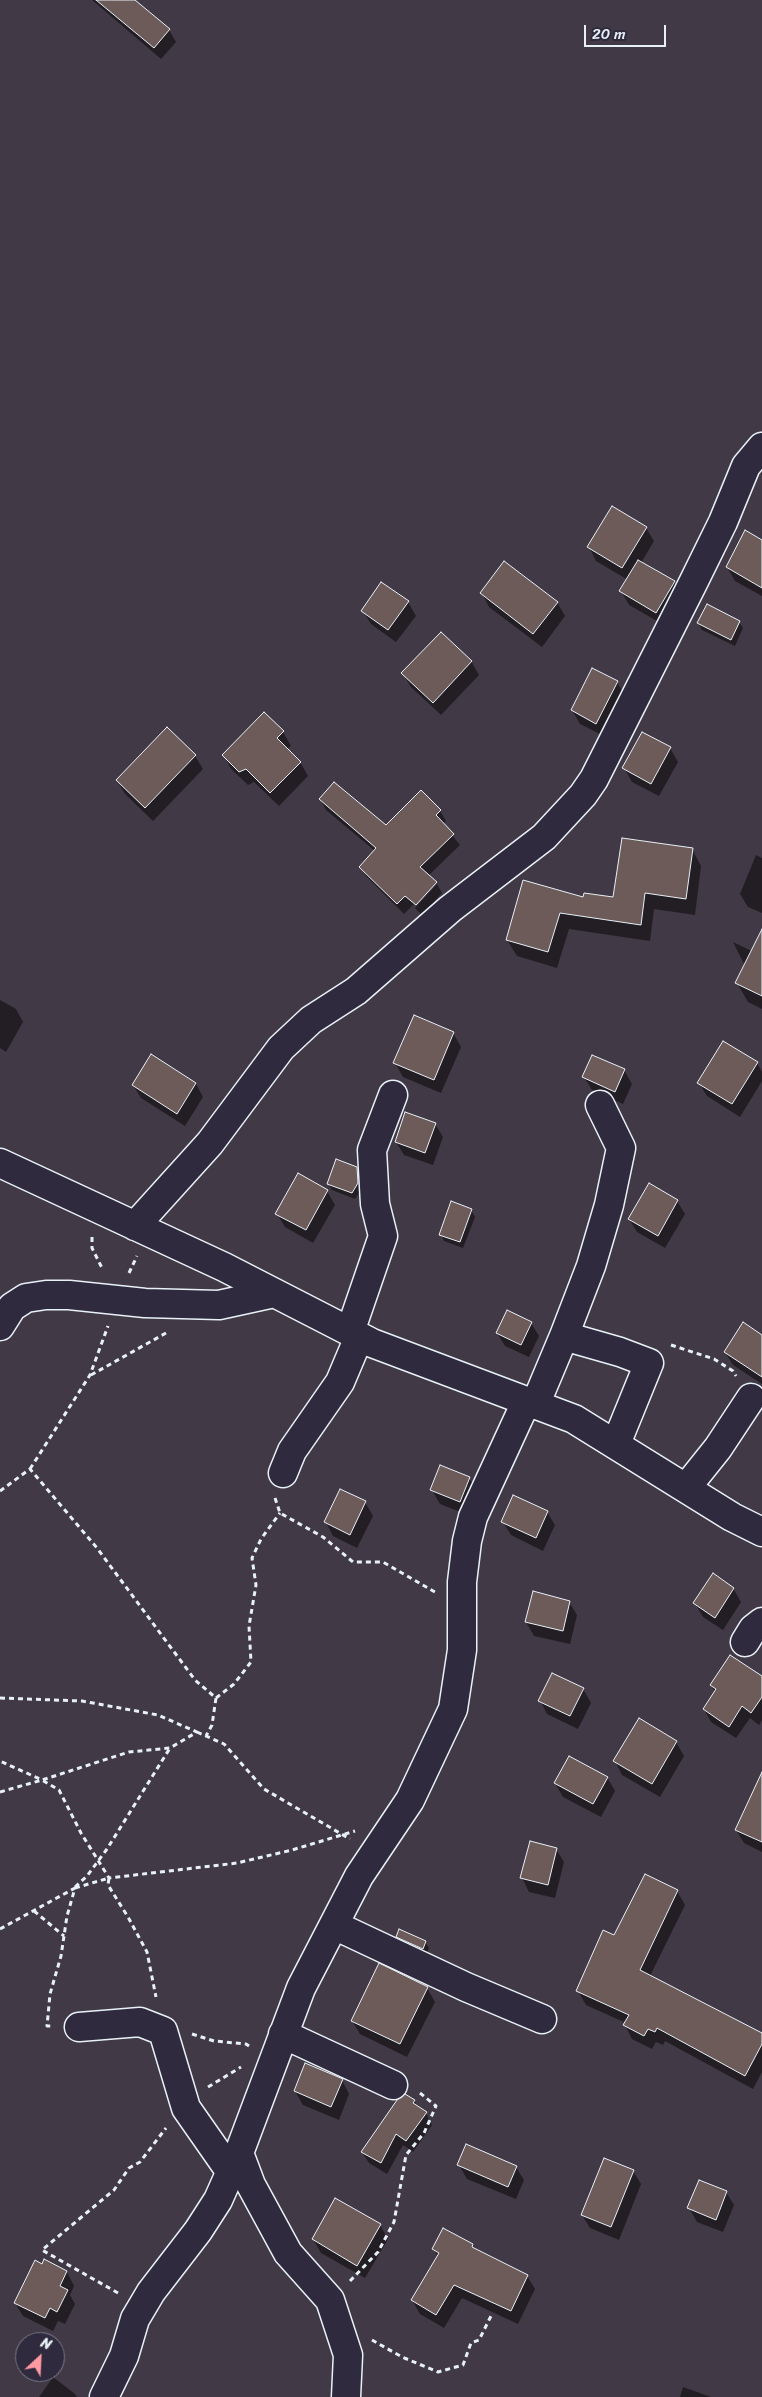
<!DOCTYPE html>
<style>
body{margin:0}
#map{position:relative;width:762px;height:2397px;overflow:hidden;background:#413945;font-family:Sriracha,sans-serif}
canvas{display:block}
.north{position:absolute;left:15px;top:2332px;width:50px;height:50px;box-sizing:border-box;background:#2f2a3d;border:1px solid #797a88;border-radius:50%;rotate:25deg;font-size:14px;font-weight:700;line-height:20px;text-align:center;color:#e8f1f8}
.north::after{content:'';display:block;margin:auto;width:18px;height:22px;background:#ff9aa2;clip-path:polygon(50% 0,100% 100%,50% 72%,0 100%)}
.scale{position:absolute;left:584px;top:25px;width:82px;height:22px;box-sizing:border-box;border:2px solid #e8f1f8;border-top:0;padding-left:6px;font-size:15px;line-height:18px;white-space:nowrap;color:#e8f1f8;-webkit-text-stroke:4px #2f2a3d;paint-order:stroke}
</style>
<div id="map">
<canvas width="762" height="2397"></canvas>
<div class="north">N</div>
<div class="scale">20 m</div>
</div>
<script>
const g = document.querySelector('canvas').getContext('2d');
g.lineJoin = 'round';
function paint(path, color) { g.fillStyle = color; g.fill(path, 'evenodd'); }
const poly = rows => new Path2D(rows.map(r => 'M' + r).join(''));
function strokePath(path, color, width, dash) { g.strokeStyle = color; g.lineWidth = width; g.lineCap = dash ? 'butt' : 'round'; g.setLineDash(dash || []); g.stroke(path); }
paint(poly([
 [92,0,135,0,169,30,176,42,161,59],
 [646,528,654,541,641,563,674,582,682,595,664,625,629,605,621,591,628,580,596,561,589,547],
 [762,541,762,596,735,581,727,567],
 [482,593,557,602,565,616,542,647,489,607],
 [408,602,416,616,396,642,371,624,363,611],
 [739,622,743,628,735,646,702,630,698,623],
 [471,661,479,675,441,715,411,687,403,674],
 [617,682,625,696,604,736,580,724,572,710],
 [264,714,283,732,291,746,287,749,300,762,308,776,279,806,254,782,248,785,231,769,224,755],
 [670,748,678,762,659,796,632,782,624,768],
 [195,756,203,769,153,821,125,794,117,780],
 [320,799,386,827,440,811,446,821,443,824,460,845,428,876,437,884,434,884,404,914,367,877,360,867,375,851,326,810],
 [692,849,701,866,695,915,654,909,650,941,569,929,557,968,517,956,507,940,584,899,614,899],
 [756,855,762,858,762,913,748,907,740,894],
 [437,884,442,893,422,915,415,908],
 [733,942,762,956,762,1009,748,1002,737,983,745,966],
 [0,1000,16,1009,23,1022,6,1052,0,1048],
 [453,1033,461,1047,441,1093,403,1077,395,1063],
 [152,1056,196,1084,203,1097,185,1126,141,1098,133,1085],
 [593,1056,624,1070,632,1084,623,1104,592,1090,584,1077],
 [757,1063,762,1072,762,1081,740,1117,707,1096,699,1083],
 [435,1124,443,1137,433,1165,404,1155,396,1142],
 [356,1168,360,1174,361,1190,355,1199,332,1190,328,1184],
 [327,1191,335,1205,313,1243,285,1227,277,1214],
 [677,1201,685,1214,665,1248,637,1232,629,1219],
 [471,1210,475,1217,463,1248,444,1241,441,1235],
 [531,1323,539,1336,529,1357,505,1346,497,1333],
 [762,1336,762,1384,733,1365,725,1352],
 [469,1478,477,1491,468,1515,440,1504,432,1490],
 [365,1502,373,1516,357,1548,333,1536,326,1522],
 [547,1512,555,1525,543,1551,511,1535,503,1522],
 [733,1588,741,1602,723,1630,703,1617,695,1603],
 [569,1602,577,1615,570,1644,534,1636,526,1622],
 [762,1678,762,1720,759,1725,750,1718,736,1738,711,1722,704,1709,715,1692,711,1685],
 [583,1689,591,1703,578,1729,547,1714,540,1700],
 [639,1720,676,1742,684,1756,660,1797,622,1775,615,1761],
 [607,1777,615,1791,601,1817,563,1797,555,1783],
 [762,1799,762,1852,744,1843,736,1830],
 [556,1849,564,1862,555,1898,529,1892,522,1878],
 [677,1891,685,1905,650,1976,762,2034,762,2072,753,2089,665,2041,663,2045,656,2042,652,2049,632,2039,625,2025,626,2023,586,2005,578,1991,615,1937],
 [397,1937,425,1942,429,1948,426,1955,401,1943],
 [427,1988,435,2002,407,2057,360,2034,352,2021],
 [342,2080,349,2094,339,2120,303,2105,295,2091],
 [414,2101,418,2108,426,2113,432,2125,413,2152,403,2145,387,2174,369,2163,362,2152],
 [459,2165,516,2167,524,2180,516,2199,467,2179],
 [633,2171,641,2184,619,2240,590,2228,582,2215],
 [726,2192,734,2205,723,2232,697,2222,689,2208],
 [380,2225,388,2239,365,2278,321,2253,313,2239],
 [472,2245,476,2251,527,2276,535,2289,518,2324,462,2298,444,2328,420,2314,412,2300,438,2257,434,2249],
 [45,2261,67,2272,74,2286,70,2295,75,2304,65,2324,58,2321,53,2331,23,2316,15,2303],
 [53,2377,75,2394,77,2397,39,2397],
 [683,2387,711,2397,680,2397]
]), '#0007');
const building = poly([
 [96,0,135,0,170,29,154,48,96,0],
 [612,506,647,527,622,568,587,547,612,506],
 [745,530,762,540,762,588,726,567,745,530],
 [638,560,675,581,656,613,619,591,638,560],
 [504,561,558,602,533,634,480,593,504,561],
 [381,582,409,601,388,630,361,611,381,582],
 [707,604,740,621,731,640,697,623,707,604],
 [441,632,472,661,433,703,401,673,441,632],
 [592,668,618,681,596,724,571,710,592,668],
 [264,712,284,731,277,738,301,762,270,793,246,769,239,772,222,755,264,712],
 [167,727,196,755,145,808,116,780,167,727],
 [642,732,671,747,651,784,622,768,642,732],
 [334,782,386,825,421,790,441,810,436,815,454,834,420,867,437,882,416,905,405,896,397,904,359,867,376,848,319,799,334,782],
 [622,838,693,848,686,899,645,893,641,925,560,913,548,952,506,940,523,880,583,897,584,893,613,897,622,838],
 [762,929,762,996,735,983,762,929],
 [414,1015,454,1032,434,1080,393,1063,414,1015],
 [723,1041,758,1062,732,1104,697,1083,723,1041],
 [151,1054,196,1083,177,1114,132,1085,151,1054],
 [592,1055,625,1069,615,1092,582,1077,592,1055],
 [405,1112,436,1123,425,1153,395,1142,405,1112],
 [336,1159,357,1167,358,1183,352,1193,327,1184,336,1159],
 [298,1173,328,1190,306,1230,275,1214,298,1173],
 [649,1183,678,1200,658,1236,628,1219,649,1183],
 [451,1201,472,1209,460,1242,439,1235,451,1201],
 [507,1310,532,1322,521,1345,496,1333,507,1310],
 [743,1322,762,1335,762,1377,724,1352,743,1322],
 [440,1465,470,1477,460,1502,430,1490,440,1465],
 [340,1489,366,1501,350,1535,324,1522,340,1489],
 [513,1495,548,1511,536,1538,501,1522,513,1495],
 [713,1573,734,1588,715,1618,693,1603,713,1573],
 [533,1591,570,1601,563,1631,525,1622,533,1591],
 [730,1655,762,1676,762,1697,751,1713,742,1706,729,1727,703,1709,716,1689,710,1685,730,1655],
 [552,1673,584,1688,570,1716,538,1701,552,1673],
 [639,1718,677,1741,652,1784,613,1761,639,1718],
 [569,1756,608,1777,593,1804,554,1783,569,1756],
 [762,1772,762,1842,735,1830,762,1772],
 [530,1841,557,1848,548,1885,520,1878,530,1841],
 [645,1874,678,1890,640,1970,762,2033,762,2044,745,2076,657,2028,655,2032,648,2029,644,2036,623,2025,629,2015,576,1991,603,1930,614,1935,645,1874],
 [399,1929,426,1941,423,1949,396,1937,399,1929],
 [379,1963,428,1987,400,2044,351,2021,379,1963],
 [305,2063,343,2079,331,2107,294,2091,305,2063],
 [405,2094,415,2100,413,2103,427,2112,406,2141,396,2134,381,2163,361,2152,397,2100,405,2094],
 [466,2144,517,2166,508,2187,457,2165,466,2144],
 [604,2158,634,2170,611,2227,581,2215,604,2158],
 [699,2180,727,2191,716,2220,687,2208,699,2180],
 [335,2198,381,2224,357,2266,312,2239,335,2198],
 [443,2228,473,2244,472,2247,528,2275,511,2311,454,2285,436,2315,411,2300,439,2253,432,2249,443,2228],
 [44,2259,67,2271,60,2286,68,2290,57,2312,50,2308,45,2318,14,2303,35,2260,42,2264,44,2259]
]);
paint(building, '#6c5b59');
strokePath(building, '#e8f1f8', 1);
const minor = poly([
 [0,1163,224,1267,372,1343,574,1419,732,1517,762,1532],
 [135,1226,210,1143,281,1048,311,1020,356,991,450,909,544,837,583,795,594,779,693,583,723,522,746,466,762,447],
 [0,1326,12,1307,26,1298,46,1295,69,1295,145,1303,219,1305,274,1293],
 [350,1332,383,1236,375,1204,372,1150,393,1095],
 [564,1336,591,1266,609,1205,621,1148,600,1105],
 [535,1405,564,1336,620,1352,649,1363,616,1444],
 [283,1473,292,1451,340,1382,359,1337],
 [686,1488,718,1448,751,1398],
 [745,1642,753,1629,762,1622],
 [334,1925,466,1987,542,2019],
 [79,2027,140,2022,163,2031,186,2108,230,2171],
 [283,2034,393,2085],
 [239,2153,251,2185,288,2253,330,2300,348,2355,346,2397],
 [104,2397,124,2356,135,2319,151,2292,198,2231,218,2200,239,2153,301,1988,359,1876,410,1800,453,1709,462,1650,462,1582,467,1541,473,1517,526,1402]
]);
strokePath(minor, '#e8f1f8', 31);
strokePath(poly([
 [92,1237,92,1248,103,1270],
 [129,1273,137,1256],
 [671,1345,714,1359,733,1371,736,1376],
 [91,1375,166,1333],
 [30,1469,90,1375,108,1326],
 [0,1491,30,1469,97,1548,195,1680,216,1698,212,1725,206,1736],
 [275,1498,280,1513,323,1537,353,1562,383,1562,435,1592],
 [0,1698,82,1701,158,1715,197,1732,170,1748,129,1752,42,1780,0,1761],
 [216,1698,234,1684,251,1662,249,1626,256,1585,252,1558,261,1539,280,1513],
 [197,1732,224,1744,264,1789,350,1839],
 [0,1792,42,1780,59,1790,81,1833,109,1878,237,1863,292,1850,355,1831],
 [75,1887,87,1876,107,1849,170,1748],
 [75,1888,109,1878,108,1885,128,1917,147,1952,156,1997],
 [34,1911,64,1936],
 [0,1929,75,1888,67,1916,61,1956,50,1994,47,2026,53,2026],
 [192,2034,214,2041,246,2044,249,2046],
 [208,2087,241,2067],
 [350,2281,378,2252,394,2222,406,2155,424,2133,436,2106,420,2093],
 [118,2293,42,2250,114,2190,129,2168,140,2162,166,2128],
 [372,2340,402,2357,438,2372,463,2365,471,2343,479,2340,491,2316]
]), '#e8f1f8', 3, [5, 4]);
strokePath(minor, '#2f2a3d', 28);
</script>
